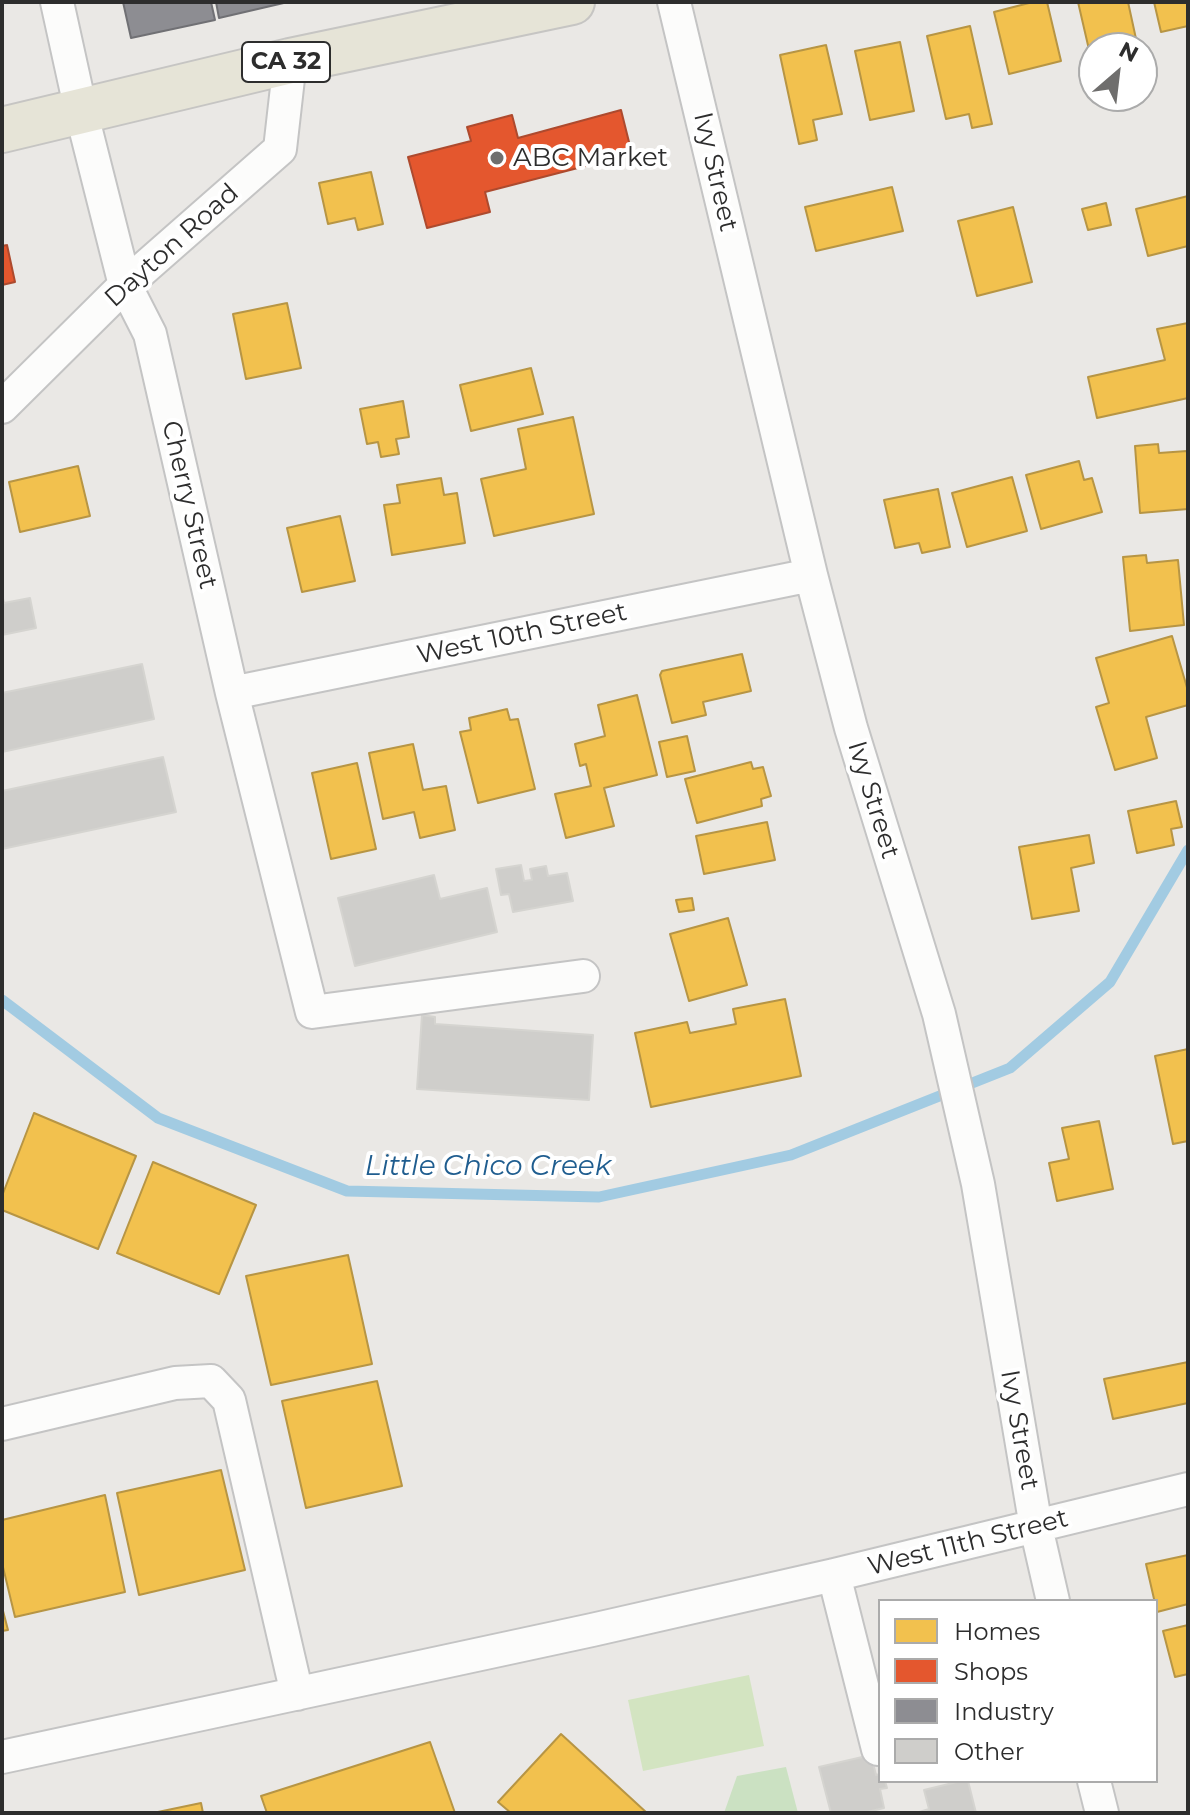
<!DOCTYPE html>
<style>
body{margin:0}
#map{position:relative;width:1190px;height:1815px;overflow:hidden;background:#eae8e5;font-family:Montserrat,sans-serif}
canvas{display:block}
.frame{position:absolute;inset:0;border:4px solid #2d2d2d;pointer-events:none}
.legend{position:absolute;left:878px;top:1599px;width:280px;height:184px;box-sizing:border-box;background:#fff;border:2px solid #ababab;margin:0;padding:10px 14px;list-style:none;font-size:24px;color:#2d2d2d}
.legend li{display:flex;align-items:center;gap:16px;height:40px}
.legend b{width:40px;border:2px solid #ababab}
.north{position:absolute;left:1078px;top:32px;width:80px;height:80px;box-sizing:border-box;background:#fff;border:2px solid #ababab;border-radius:50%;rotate:28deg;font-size:22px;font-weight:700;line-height:32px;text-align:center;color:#2d2d2d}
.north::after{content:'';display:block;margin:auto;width:28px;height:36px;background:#6f6e6d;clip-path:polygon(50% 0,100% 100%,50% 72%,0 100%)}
</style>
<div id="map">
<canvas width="1190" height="1815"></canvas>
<div class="frame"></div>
<ul class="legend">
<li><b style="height:22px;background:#f2c14e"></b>Homes</li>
<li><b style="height:22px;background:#e4572e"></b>Shops</li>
<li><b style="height:22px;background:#8d8d92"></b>Industry</li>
<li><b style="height:22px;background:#cfcecb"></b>Other</li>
</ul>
<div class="north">N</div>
</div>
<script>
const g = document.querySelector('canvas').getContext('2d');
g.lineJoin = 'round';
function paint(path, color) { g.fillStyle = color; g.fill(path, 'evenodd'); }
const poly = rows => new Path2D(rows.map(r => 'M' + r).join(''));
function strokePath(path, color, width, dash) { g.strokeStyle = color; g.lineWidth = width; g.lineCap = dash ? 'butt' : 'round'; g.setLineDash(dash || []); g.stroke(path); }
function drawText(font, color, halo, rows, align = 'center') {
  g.font = font + ' Montserrat,sans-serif'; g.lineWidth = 8; g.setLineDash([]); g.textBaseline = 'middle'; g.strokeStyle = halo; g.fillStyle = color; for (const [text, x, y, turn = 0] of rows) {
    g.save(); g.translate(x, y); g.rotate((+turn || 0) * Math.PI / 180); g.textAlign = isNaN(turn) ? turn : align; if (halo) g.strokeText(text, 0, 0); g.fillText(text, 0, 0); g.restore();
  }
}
paint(poly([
 [786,1767,798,1813,724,1813,737,1776]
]), '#cbe1c2');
paint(poly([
 [749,1675,764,1746,643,1771,628,1700]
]), '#d3e4c1');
const homes = poly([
 [1033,2,1047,2,1061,61,1009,74,994,12,1033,2],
 [1078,2,1128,2,1138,48,1094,48,1094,53,1090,54,1078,2],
 [1154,2,1188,2,1188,26,1161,32,1154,2],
 [970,26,992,124,972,128,969,114,946,119,927,36,970,26],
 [900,42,914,111,870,120,855,51,900,42],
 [826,45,842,114,813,120,817,140,799,144,780,55,826,45],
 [371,172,383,224,358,230,355,218,328,224,319,183,371,172],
 [892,187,903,231,816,251,805,207,892,187],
 [1188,196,1188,246,1148,256,1136,209,1188,196],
 [1106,203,1111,225,1088,230,1082,209,1106,203],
 [1013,207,1032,282,977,296,958,221,1013,207],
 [287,303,301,368,246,379,233,314,287,303],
 [1188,323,1188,398,1097,418,1088,377,1165,360,1157,329,1188,323],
 [531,368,543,414,471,431,460,385,531,368],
 [403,401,409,437,396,439,399,454,381,457,378,442,367,444,360,409,403,401],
 [573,417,594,514,494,536,481,479,526,469,518,429,573,417],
 [1158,444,1159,453,1187,451,1188,509,1140,513,1135,446,1158,444],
 [1079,461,1084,480,1092,478,1102,512,1041,529,1026,475,1079,461],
 [78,466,90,516,20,532,9,482,78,466],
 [1012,477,1027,531,967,547,952,493,1012,477],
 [441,478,444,495,457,493,465,543,392,555,384,505,400,503,397,485,441,478],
 [938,489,950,547,922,553,919,543,895,548,884,500,938,489],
 [340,516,355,581,302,592,287,528,340,516],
 [1146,555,1147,563,1178,560,1184,625,1130,631,1123,557,1146,555],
 [1172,636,1188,691,1188,705,1146,717,1157,758,1115,770,1096,707,1109,703,1096,658,1172,636],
 [742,654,751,691,703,702,706,715,672,723,660,675,662,671,742,654],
 [637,695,657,775,604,788,614,826,566,838,555,794,591,786,586,764,580,766,575,744,605,736,598,705,637,695],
 [507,709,510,720,518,719,535,789,478,803,460,732,471,730,469,718,507,709],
 [687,736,695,771,667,777,659,742,687,736],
 [413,744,423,790,446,786,455,830,420,838,414,812,383,819,369,753,413,744],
 [751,762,753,769,763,767,771,796,761,799,762,806,697,823,685,779,751,762],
 [357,763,376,849,331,859,312,773,357,763],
 [1176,801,1182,827,1171,829,1174,845,1137,853,1128,811,1176,801],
 [767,822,775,860,704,874,696,836,767,822],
 [1089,835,1094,863,1071,868,1079,911,1032,919,1019,847,1089,835],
 [692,898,694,910,679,912,676,900,692,898],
 [728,918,747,985,689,1001,670,934,728,918],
 [785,999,801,1076,651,1107,635,1033,687,1022,690,1033,736,1024,733,1009,785,999],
 [1188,1049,1188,1141,1173,1144,1155,1056,1188,1049],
 [34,1113,136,1156,98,1249,2,1210,2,1196,34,1113],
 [1099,1121,1113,1189,1057,1201,1049,1163,1069,1159,1062,1128,1099,1121],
 [153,1162,256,1205,219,1294,117,1253,153,1162],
 [348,1255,372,1364,271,1385,246,1276,348,1255],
 [1188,1362,1188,1403,1113,1419,1104,1379,1188,1362],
 [377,1381,402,1486,306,1508,282,1401,377,1381],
 [221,1470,245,1570,139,1595,117,1493,221,1470],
 [105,1495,125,1592,15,1617,2,1563,2,1520,105,1495],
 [1188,1555,1188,1604,1157,1612,1146,1564,1188,1555],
 [2,1607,8,1630,2,1631,2,1607],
 [1188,1625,1188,1674,1175,1677,1163,1631,1188,1625],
 [561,1734,647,1813,511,1813,498,1802,561,1734],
 [430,1742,455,1813,267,1813,261,1796,430,1742],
 [201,1803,203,1813,153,1813,201,1803]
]);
paint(homes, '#f2c14e');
strokePath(homes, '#b79544', 2);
const shops = poly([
 [621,110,632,154,485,192,490,212,427,228,408,157,471,141,467,127,512,115,518,138,621,110],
 [7,245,15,282,2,285,2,246,7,245]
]);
paint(shops, '#e4572e');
strokePath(shops, '#ad4a2e', 2);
const industry = poly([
 [123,2,211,2,215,20,131,38,123,2],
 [216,2,288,2,219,18,216,2]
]);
paint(industry, '#8d8d92');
strokePath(industry, '#707074', 2);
strokePath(poly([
 [2,1000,158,1118,347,1191,599,1197,791,1155,1010,1068,1110,982,1188,850]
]), '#a2cbe2', 11);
const building = poly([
 [2,594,4,603,30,598,36,628,2,635,2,594],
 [142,664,154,719,2,752,2,693,142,664],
 [163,757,176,812,2,849,2,791,163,757],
 [521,865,524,881,532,880,530,869,546,866,548,876,567,873,573,901,513,912,509,894,501,895,496,869,521,865],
 [434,875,440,899,487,888,497,932,355,966,338,898,434,875],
 [422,1015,435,1017,435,1024,593,1035,589,1100,417,1089,422,1015],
 [871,1755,876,1775,880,1774,880,1781,885,1781,887,1788,880,1789,884,1808,863,1813,831,1813,819,1767,871,1755],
 [961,1781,968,1781,976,1813,916,1813,929,1809,924,1790,961,1781]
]);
paint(building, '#cfcecb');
strokePath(building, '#d5d4d0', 2);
const minor = poly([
 [57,2,81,111,125,285,150,334,232,693,312,1012,583,976],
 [674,2,811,575,851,728,939,1014,978,1184,1036,1527,1053,1601],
 [2,407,125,285,280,149,290,61],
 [232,693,811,575],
 [2,1424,175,1383,211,1381,229,1400,297,1694],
 [834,1575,878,1749],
 [2,1757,592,1630,834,1575,1188,1489],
 [1094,1781,1102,1813]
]);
const primary = poly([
 [2,130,290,61,572,2]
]);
strokePath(minor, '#c4c4c4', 36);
strokePath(primary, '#c6c5c3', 48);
strokePath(minor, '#fcfcfb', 32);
strokePath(primary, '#e6e4d7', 44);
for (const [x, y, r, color] of [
 [497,158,8,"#6f6e6d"]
]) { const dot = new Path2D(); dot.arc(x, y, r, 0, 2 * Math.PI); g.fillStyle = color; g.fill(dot); strokePath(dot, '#fff', 3); }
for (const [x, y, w] of [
 [286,62,88]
]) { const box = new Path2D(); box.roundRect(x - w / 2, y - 20, w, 40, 6); g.fillStyle = '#fff'; g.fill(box); strokePath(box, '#2d2d2d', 2); }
drawText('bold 24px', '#2d2d2d', null, [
 ["CA 32",286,62]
]);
drawText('26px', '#2d2d2d', '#fff', [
 ["ABC Market",513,158]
], 'left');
drawText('26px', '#2d2d2d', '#fff', [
 ["Ivy Street",715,172,77],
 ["Dayton Road",172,246,-42],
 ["Cherry Street",189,505,77],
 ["West 10th Street",522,634,-12],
 ["Ivy Street",873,800,73],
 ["Ivy Street",1019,1430,80],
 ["West 11th Street",968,1543,-14]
]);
drawText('italic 28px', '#1f5d8f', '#fff', [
 ["Little Chico Creek",488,1167]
]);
</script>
